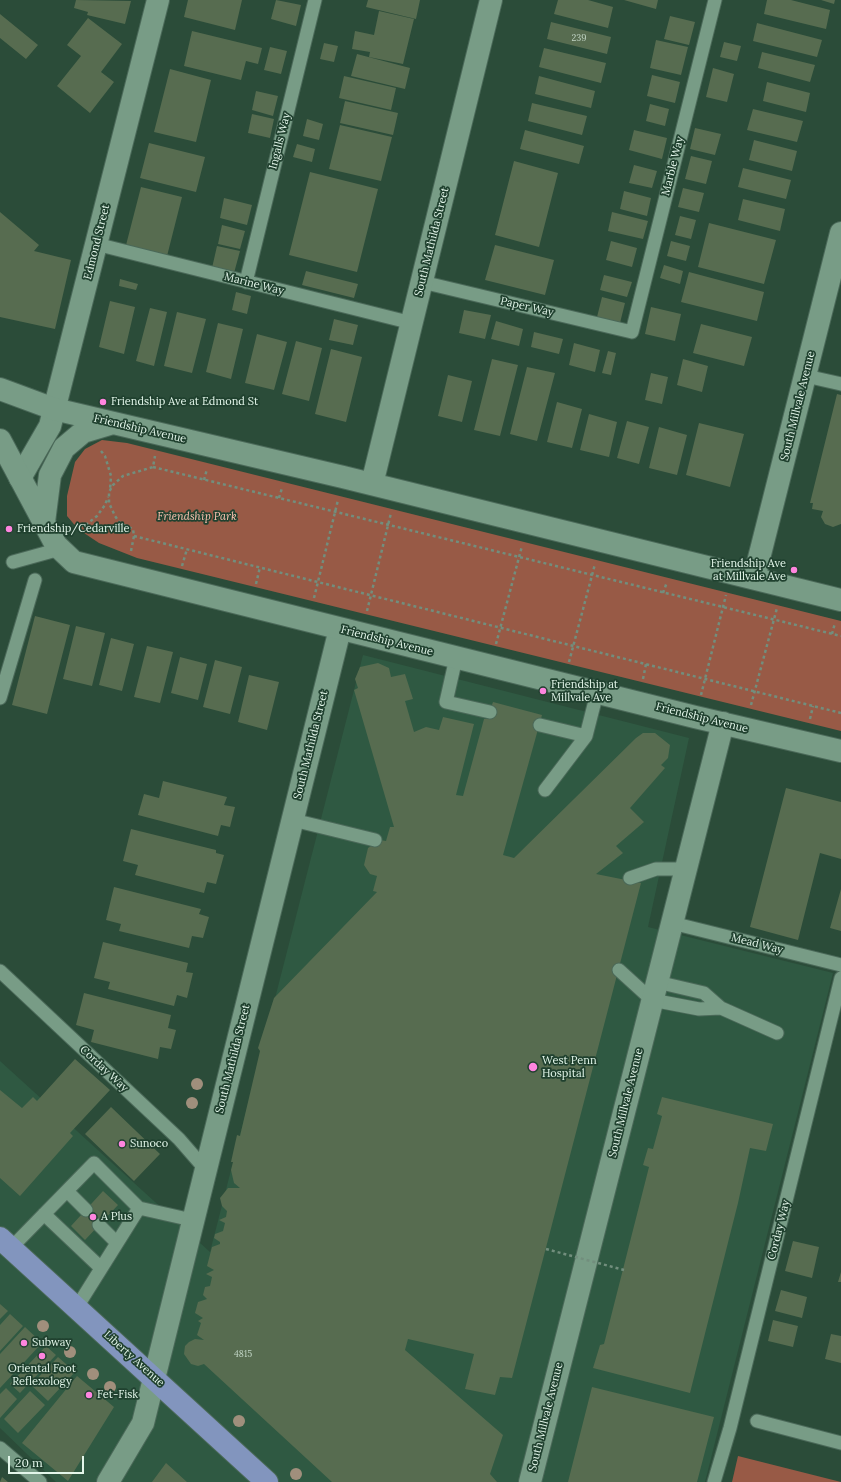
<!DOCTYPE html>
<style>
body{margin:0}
#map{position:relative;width:841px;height:1482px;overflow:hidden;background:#2b4c39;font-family:Lora,serif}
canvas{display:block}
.scale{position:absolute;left:8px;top:1456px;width:76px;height:18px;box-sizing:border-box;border:2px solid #e3f6ea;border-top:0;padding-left:5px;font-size:12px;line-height:14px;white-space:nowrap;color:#e3f6ea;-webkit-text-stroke:3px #20412f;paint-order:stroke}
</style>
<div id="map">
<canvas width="841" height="1482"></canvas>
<div class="scale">20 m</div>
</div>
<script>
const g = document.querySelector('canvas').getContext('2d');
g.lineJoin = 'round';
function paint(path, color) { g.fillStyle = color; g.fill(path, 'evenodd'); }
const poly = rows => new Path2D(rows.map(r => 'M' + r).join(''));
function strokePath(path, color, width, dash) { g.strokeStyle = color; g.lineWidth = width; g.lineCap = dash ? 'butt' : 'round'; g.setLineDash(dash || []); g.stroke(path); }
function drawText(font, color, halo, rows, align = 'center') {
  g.font = font + ' Lora,serif'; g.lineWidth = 3.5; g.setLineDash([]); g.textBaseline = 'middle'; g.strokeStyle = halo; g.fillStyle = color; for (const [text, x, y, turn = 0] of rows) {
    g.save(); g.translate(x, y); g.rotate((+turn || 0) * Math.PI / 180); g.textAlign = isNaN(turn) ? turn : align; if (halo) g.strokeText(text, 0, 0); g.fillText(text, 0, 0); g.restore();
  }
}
paint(poly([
 [363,655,689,738,648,927,833,973,705,1482,56,1482,0,1428,0,1061,210,1252]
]), '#2f5942');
paint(poly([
 [102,440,127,443,841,621,841,731,137,558,99,543,78,529,67,516,67,496,75,462,85,449],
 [738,1456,841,1482,732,1482]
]), '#985a46');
paint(poly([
 [76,0,131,1,125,24,87,15,88,12,74,8],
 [188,0,242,0,235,30,184,17],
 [276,0,301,5,296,26,271,19],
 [368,0,420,0,416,19,366,7],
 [558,0,588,0,613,7,608,28,554,14],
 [624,0,658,0,656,9],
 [767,0,791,0,830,10,826,29,764,14],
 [821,0,835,0,834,4],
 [379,11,414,19,403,64,369,57,370,52,352,49,355,31,374,35],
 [0,14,38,45,26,59,0,38],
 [670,16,695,22,689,45,664,39],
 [88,18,122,44,101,72,114,82,90,113,57,86,81,56,67,45],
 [551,22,611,37,607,54,547,39],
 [757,23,822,40,817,57,753,41],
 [192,31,262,48,258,64,246,61,241,80,184,66],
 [656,40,688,47,681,75,650,68],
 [724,42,741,46,737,61,720,57],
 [324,43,338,46,334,62,320,59],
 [270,47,287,51,281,74,264,70],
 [544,48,606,63,601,83,539,67],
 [762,52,815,65,810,82,758,68],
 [357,54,410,68,405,89,351,76],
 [713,68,734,74,727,102,706,97],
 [170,69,211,80,196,142,154,132],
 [652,75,680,82,675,103,647,96],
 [344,76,396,88,391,110,339,98],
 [539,76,595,91,591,108,535,94],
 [767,82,810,93,806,112,763,101],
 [256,91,278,96,273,116,252,110],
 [345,101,398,113,393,135,340,123],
 [532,103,587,116,582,135,528,121],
 [650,104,669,109,665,126,646,121],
 [753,109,803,121,797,142,747,130],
 [252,114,274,119,270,138,248,133],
 [307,119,323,124,319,140,303,136],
 [340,125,392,137,381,181,329,169],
 [695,128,721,134,715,155,690,149],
 [525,130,584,146,579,164,520,149],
 [634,130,667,138,662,159,629,150],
 [754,140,797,151,792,171,749,160],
 [149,143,205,157,196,192,140,178],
 [297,144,315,149,312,162,293,157],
 [691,156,712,161,706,184,685,179],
 [514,161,558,173,539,247,495,235],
 [634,165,657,171,652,188,629,183],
 [743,168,791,180,786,199,738,187],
 [310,172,378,189,357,272,289,255],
 [141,187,182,197,166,260,125,249],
 [683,188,704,193,699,212,678,207],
 [624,191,651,198,647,216,620,209],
 [224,198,252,205,247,225,220,218],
 [743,199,785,209,780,231,738,220],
 [0,212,39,245,34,251,71,260,55,329,0,317],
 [612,212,648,221,643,239,608,231],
 [680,216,696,220,691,239,675,235],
 [709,223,776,240,764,284,698,267],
 [222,225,245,231,240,249,218,244],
 [611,241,637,248,632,267,606,260],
 [671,241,690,246,686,261,667,256],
 [495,245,554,260,545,295,485,280],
 [217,246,240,251,234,273,212,268],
 [664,265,683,271,680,284,660,278],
 [306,271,358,284,354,298,302,285],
 [689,272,764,292,757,321,681,302],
 [604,275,632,282,627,297,600,290],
 [120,279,138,284,136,290,119,286],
 [236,292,251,296,247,314,232,310],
 [602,297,625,303,620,323,597,317],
 [110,301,135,307,124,354,99,347],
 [651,307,681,314,675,341,645,334],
 [150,308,167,312,154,366,136,361],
 [464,310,491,315,485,339,459,333],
 [177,312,206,319,192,373,164,366],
 [334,319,358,325,353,345,329,340],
 [496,321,523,329,519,346,491,339],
 [218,323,243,329,231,379,206,372],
 [701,324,752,337,744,366,693,353],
 [534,332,563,339,559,354,531,347],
 [257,334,287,342,274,390,245,383],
 [296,341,322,348,309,401,282,394],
 [574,343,600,350,595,372,569,365],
 [331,349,362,357,346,422,315,414],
 [608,351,616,353,611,375,602,373],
 [492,359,518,365,500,436,474,430],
 [683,359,708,366,702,392,677,385],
 [527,367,555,373,537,441,510,434],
 [651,373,668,377,662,404,645,400],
 [448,375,472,381,462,422,438,416],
 [837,394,841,395,841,524,833,527,825,524,821,517,823,511,812,509,813,503,810,503],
 [557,402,582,409,572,448,547,442],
 [589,414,617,422,609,457,580,450],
 [627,421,649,427,639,464,617,458],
 [699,423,744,434,730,487,686,475],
 [659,427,687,435,677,475,649,468],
 [35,616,70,625,47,714,12,705],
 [76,626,105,633,92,686,63,679],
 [111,638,134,644,122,691,99,685],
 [147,646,173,652,160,703,134,697],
 [180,657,207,664,198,700,171,693],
 [215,660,242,667,230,714,203,707],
 [378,663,389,668,391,677,405,674,413,699,405,701,414,732,426,727,439,730,443,717,474,724,456,795,463,796,484,719,487,719,493,702,542,715,503,855,514,858,636,738,643,733,655,733,670,745,668,758,661,765,665,768,630,808,644,822,616,846,623,853,596,874,641,883,512,1378,500,1377,495,1395,465,1389,474,1354,408,1339,405,1350,503,1435,490,1474,497,1482,332,1482,204,1364,198,1366,191,1364,184,1354,185,1346,189,1342,195,1339,204,1340,197,1335,201,1323,198,1321,203,1318,195,1313,198,1302,207,1299,203,1295,205,1287,210,1286,212,1277,206,1274,214,1270,207,1266,212,1247,220,1244,220,1242,214,1238,215,1234,223,1231,225,1223,219,1220,226,1217,227,1211,222,1206,220,1198,228,1188,240,1188,234,1183,231,1170,233,1162,231,1162,237,1135,240,1136,260,1051,258,1048,274,998,377,892,373,891,377,876,370,874,364,865,368,848,380,840,386,841,390,827,394,827,354,690,358,688,355,679,360,667],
 [249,675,279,682,267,730,238,722],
 [163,781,227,797,224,805,235,807,230,827,221,825,218,836,138,815,144,794,159,798],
 [786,788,841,802,841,859,820,853,798,940,750,927],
 [131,829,216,850,216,853,224,855,216,884,207,882,204,893,135,875,138,865,123,861],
 [114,887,201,909,199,914,209,917,203,938,192,936,189,948,119,931,121,924,106,920],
 [841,889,841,931,830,928],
 [103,942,188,963,186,972,193,973,187,998,177,995,174,1006,108,989,110,982,94,978],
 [84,993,171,1015,168,1028,176,1030,171,1049,160,1047,158,1059,91,1042,94,1030,76,1025],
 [75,1059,110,1090,70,1133,73,1136,20,1196,0,1178,0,1090,22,1108,33,1097,37,1101],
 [662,1097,773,1124,766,1151,750,1148,738,1203,690,1393,593,1368,600,1345,604,1344,649,1167,643,1165,648,1148,653,1149,662,1116,657,1114],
 [111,1107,160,1154,134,1181,85,1134],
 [103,1191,118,1205,85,1240,71,1226],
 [793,1241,819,1247,812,1278,785,1271],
 [841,1272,841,1282,838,1282],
 [781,1290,807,1297,802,1318,775,1311],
 [0,1304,8,1311,0,1319],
 [10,1314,23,1326,0,1351,0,1325],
 [773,1320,798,1326,793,1347,768,1341],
 [25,1327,42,1343,0,1388,0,1354],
 [831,1334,841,1336,841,1363,825,1359],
 [46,1346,56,1355,20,1393,10,1384],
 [58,1357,75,1372,48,1401,31,1385],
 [77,1376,114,1407,68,1481,22,1443],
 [592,1387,714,1417,697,1482,568,1482],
 [6,1388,17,1399,0,1418,0,1394],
 [30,1391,45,1405,18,1433,4,1419],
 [166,1463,187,1482,152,1482],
 [2,1477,8,1482,0,1482]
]), '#576c50');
const service = poly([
 [96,244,412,323],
 [246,282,315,0],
 [422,282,632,332,715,0],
 [806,376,841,384],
 [13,562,60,549],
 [456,658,446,702,490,712],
 [0,698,35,580],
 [540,725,586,736,597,693],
 [545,790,586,736],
 [293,820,375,840],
 [630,878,656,869,685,869],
 [672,923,841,965],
 [619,970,652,1000,699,1009,721,1008],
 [0,971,179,1139,206,1170],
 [657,982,704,993,721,1008,777,1033],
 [67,1191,86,1210],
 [139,1208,192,1220],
 [44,1214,101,1268],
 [99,1225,117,1243],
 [11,1248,94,1163,139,1208,77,1307],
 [757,1421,841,1443],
 [0,1448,40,1482],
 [714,1482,730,1428,841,978]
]);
const minor = poly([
 [20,478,50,426,158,0],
 [754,578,841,233],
 [108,1482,143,1423,340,629]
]);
const tertiary = poly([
 [0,389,54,409,343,477,841,600],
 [0,440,56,545,74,562,695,717,841,751],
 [372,484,491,0],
 [44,522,50,475,64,448,83,432,113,423],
 [530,1482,723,723]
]);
const primary = poly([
 [0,1238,267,1482]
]);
strokePath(service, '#4b6959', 15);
strokePath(minor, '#4b6959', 24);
strokePath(tertiary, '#4b6959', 24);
strokePath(primary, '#4b6959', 24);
strokePath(poly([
 [101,451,105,456,111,476,110,490],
 [153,467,841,636],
 [204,480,207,469],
 [279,498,282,488],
 [74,528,87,524,97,516,105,505,108,497],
 [134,536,841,713],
 [131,551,134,536,133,529,120,523,115,516,109,503,109,492,113,485,123,476,153,467,155,456],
 [182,566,187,549],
 [256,584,260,567],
 [663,593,667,582],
 [314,598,338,500],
 [367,611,391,513],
 [832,634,835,623],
 [496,644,522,546],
 [569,662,595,564],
 [643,679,646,664],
 [701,695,726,595],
 [751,705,777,608],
 [810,719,813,706]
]), '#728e7d', 2.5, [3, 3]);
strokePath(service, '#789c86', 13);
strokePath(minor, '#789c86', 22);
strokePath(tertiary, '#789c86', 22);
strokePath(primary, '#8295be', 22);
strokePath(poly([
 [546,1249,624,1270]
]), '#728e7d', 2.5, [3, 3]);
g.fillStyle = '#a08f7c';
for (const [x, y] of [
 [197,1084],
 [192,1103],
 [43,1326],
 [70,1352],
 [93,1374],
 [110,1387],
 [239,1421],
 [296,1474]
]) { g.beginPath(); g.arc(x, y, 6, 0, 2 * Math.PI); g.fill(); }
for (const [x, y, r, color] of [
 [103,402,4,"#ff85df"],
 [9,529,4,"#ff85df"],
 [794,570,4,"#ff85df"],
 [543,691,4,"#ff85df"],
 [533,1067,5,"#ff85df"],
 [122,1144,4,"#ff85df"],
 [93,1217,4,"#ff85df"],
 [24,1343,4,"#ff85df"],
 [42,1356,4,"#ff85df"],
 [89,1395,4,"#ff85df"]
]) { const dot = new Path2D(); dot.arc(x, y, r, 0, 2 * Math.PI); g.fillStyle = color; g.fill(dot); strokePath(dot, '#20412f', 1.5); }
drawText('9px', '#c0d4c4', null, [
 ["239",579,38],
 ["4815",243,1354]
]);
drawText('11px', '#e3f6ea', '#20412f', [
 ["Ingalls Way",280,141,-76],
 ["Marble Way",673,166,-76],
 ["Edmond Street",97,242,-76],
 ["South Mathilda Street",432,242,-76],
 ["Marine Way",254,284,14],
 ["Paper Way",527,307,13],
 ["South Millvale Avenue",798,406,-76],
 ["Friendship Avenue",140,429,13],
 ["Friendship Avenue",387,641,14],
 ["Friendship Avenue",702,718,14],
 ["South Mathilda Street",311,745,-76],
 ["Mead Way",757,944,14],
 ["South Mathilda Street",233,1059,-76],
 ["Corday Way",104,1069,43],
 ["South Millvale Avenue",626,1103,-76],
 ["Corday Way",779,1230,-76],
 ["Liberty Avenue",134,1359,42],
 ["South Millvale Avenue",546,1417,-76]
]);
drawText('11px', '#e3f6ea', '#20412f', [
 ["Friendship Ave at Edmond St",111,402],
 ["Friendship/Cedarville",17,529],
 ["Friendship Ave",786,564,"right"],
 ["at Millvale Ave",786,577,"right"],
 ["Friendship at",551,685],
 ["Millvale Ave",551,698],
 ["West Penn",542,1061],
 ["Hospital",542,1074],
 ["Sunoco",130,1144],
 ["A Plus",101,1217],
 ["Subway",32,1343],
 ["Oriental Foot",42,1369,"center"],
 ["Reflexology",42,1382,"center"],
 ["Fet-Fisk",97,1395]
], 'left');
drawText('italic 11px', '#ffc5b3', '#20412f', [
 ["Friendship Park",197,517]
]);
</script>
